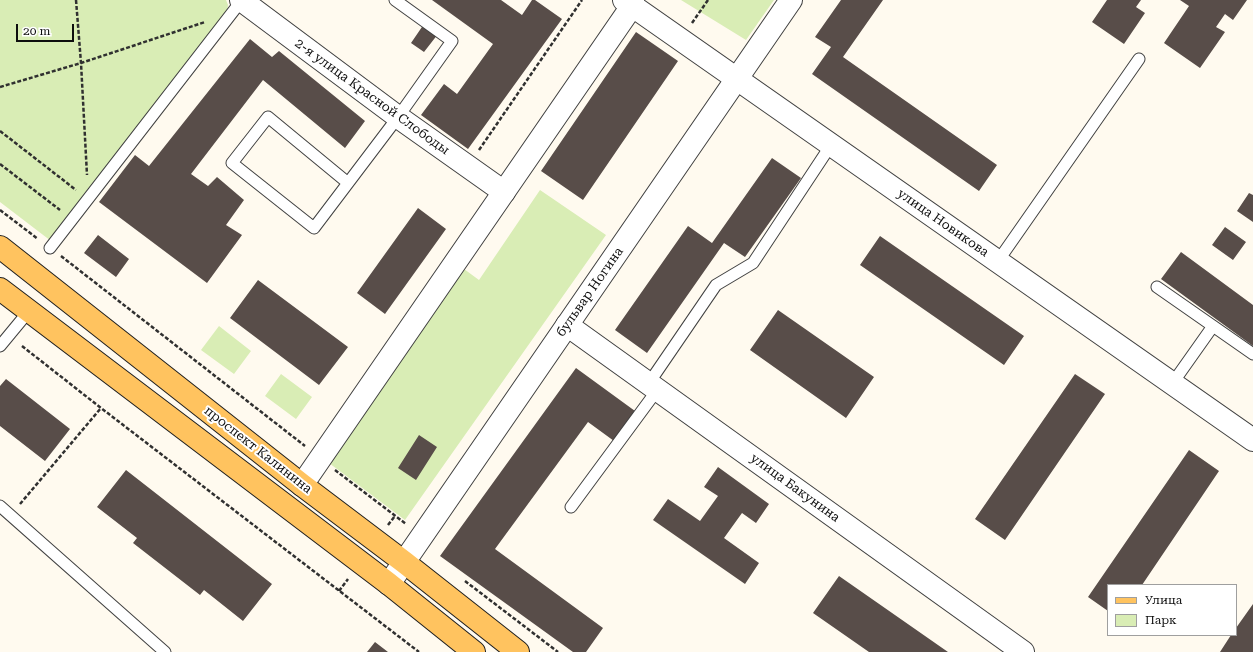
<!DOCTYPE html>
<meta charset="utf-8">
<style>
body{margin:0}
#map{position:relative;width:1253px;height:652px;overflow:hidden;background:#fffaef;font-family:"Roboto Serif",serif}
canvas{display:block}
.legend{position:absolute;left:1107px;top:584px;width:130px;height:52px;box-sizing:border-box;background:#fff;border:1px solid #9f9f9f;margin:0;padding:5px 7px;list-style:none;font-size:12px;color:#0e0e0e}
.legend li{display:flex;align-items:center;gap:8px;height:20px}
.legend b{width:20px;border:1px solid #9f9f9f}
.scale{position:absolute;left:16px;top:24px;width:58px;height:18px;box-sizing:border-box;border:2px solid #0e0e0e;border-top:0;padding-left:5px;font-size:12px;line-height:14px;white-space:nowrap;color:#0e0e0e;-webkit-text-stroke:3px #fff;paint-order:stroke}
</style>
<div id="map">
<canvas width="1253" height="652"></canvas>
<ul class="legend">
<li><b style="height:5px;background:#ffc35f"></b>Улица</li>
<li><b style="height:11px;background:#d9edb5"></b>Парк</li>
</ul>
<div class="scale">20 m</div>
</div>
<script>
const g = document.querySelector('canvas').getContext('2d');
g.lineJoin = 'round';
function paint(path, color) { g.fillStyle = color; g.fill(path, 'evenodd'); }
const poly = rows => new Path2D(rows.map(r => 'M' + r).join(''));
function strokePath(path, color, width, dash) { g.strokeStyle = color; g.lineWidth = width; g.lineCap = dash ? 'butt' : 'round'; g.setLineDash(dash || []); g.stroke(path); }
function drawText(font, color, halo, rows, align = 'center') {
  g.font = font + ' "Roboto Serif",serif'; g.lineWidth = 4; g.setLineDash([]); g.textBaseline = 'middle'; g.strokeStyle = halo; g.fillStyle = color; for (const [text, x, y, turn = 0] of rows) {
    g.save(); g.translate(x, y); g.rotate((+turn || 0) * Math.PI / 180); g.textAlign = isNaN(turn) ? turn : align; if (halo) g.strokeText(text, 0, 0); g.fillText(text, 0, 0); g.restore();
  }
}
paint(poly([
 [0,0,226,0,228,5,227,12,51,241,0,202],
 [681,0,774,0,746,40],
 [540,190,606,235,405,520,329,463,464,269,479,280],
 [219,326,251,351,234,374,201,350],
 [281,374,312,397,296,419,265,396]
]), '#d9edb5');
paint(poly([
 [432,0,501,0,522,15,532,0,535,0,562,19,468,149,421,115,444,84,457,94,493,44],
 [841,0,883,0,843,57,997,165,979,191,812,74,831,47,815,37],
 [1107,0,1141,0,1136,7,1145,13,1124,44,1092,22],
 [1180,0,1247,0,1233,20,1225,14,1216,27,1225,32,1200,68,1164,43,1189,6],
 [424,24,438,34,424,52,411,43],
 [636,32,678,61,583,200,541,171],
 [250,39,272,57,279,51,365,121,345,148,263,80,191,174,208,186,217,177,244,200,226,225,242,235,207,283,99,202,135,155,149,166],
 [772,158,801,178,745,257,724,243,647,353,615,330,688,226,712,243],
 [1249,193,1253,195,1253,222,1237,211],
 [418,208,446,229,385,314,357,293],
 [1225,227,1246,242,1233,260,1212,245],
 [98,235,129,259,116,277,84,253],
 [880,236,1024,336,1004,365,860,265],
 [1181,252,1253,305,1253,346,1161,279],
 [258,280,348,347,319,385,230,318],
 [778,310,874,377,846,418,750,350],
 [576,368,635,411,614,441,588,422,495,549,603,628,586,652,573,652,440,556],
 [1075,374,1105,394,1005,540,975,519],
 [6,379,70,429,45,461,0,426,0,386],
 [419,435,437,447,416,480,398,468],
 [1189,450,1219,471,1142,585,1108,585,1108,611,1088,597],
 [718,467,769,504,756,523,742,513,724,538,759,563,745,584,653,520,668,499,700,521,718,496,704,487],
 [126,470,272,584,243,621,204,590,200,595,133,543,137,538,97,507],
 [839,576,948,652,869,652,813,613],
 [1253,604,1253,652,1220,652,1231,635,1236,635,1236,628],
 [375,642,388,652,367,652]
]), '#584d49');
const service = poly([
 [348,183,268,117,232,163,314,228,398,117,452,41,395,0],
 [50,248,242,0],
 [998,261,1139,59],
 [1157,287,1253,354],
 [0,346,29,311],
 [649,383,716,285,753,263,831,145],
 [1172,384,1213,326],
 [0,506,165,652],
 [571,507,658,389]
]);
const minor = poly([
 [241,0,398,117,504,192],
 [624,0,1253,440],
 [567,325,1023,652]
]);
const tertiary = poly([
 [302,485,632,6,633,0],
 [389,584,791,0]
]);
const primary = poly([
 [0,247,302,485,404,562,518,652],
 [0,289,389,584,474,652]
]);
strokePath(service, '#414141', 13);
strokePath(minor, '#414141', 24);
strokePath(tertiary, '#414141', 24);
strokePath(primary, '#1f1f1f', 24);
strokePath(poly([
 [76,0,81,63,87,175],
 [692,23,708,0],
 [0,87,81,63,205,22],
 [0,131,76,190],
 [479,150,582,0],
 [0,164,60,210],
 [0,210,38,239],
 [61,256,305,446],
 [22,346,101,408,419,652],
 [335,470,406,524],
 [20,504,101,408],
 [388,525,395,516],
 [465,581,558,652],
 [339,591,348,579]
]), '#303030', 2.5, [4, 2]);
strokePath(service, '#fff', 11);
strokePath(minor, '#fff', 22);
strokePath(tertiary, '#fff', 22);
strokePath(primary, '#ffc35f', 22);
drawText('13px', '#0e0e0e', '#fff', [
 ["2-я улица Красной Слободы",372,97,36],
 ["улица Новикова",943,223,35],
 ["бульвар Ногина",590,292,-55],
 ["проспект Калинина",258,450,38],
 ["улица Бакунина",795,488,36]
]);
</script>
